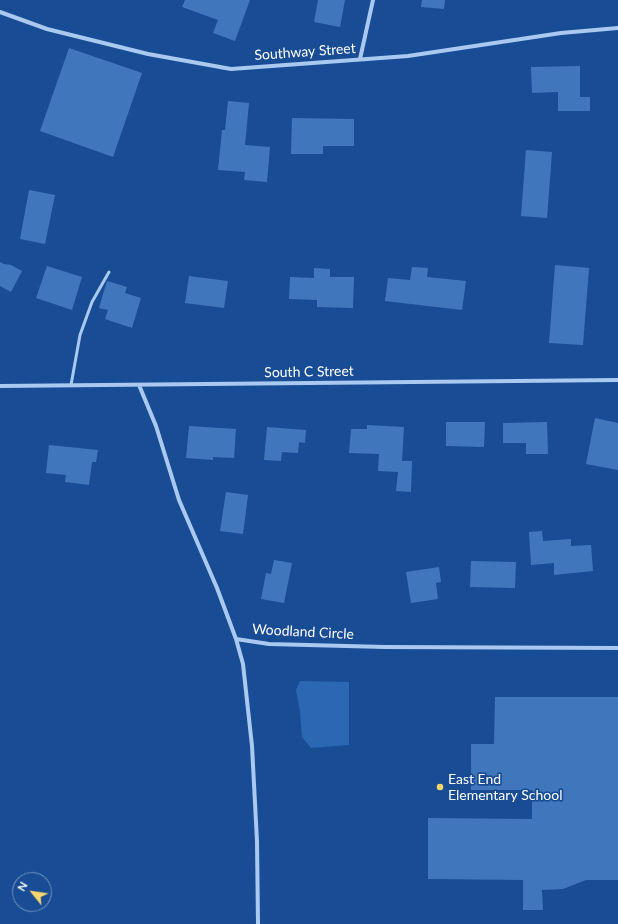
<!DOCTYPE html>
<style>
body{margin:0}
#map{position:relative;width:618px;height:924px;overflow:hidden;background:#184d95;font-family:Lato,sans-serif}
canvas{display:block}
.north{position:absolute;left:12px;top:872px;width:40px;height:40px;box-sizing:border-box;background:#184d95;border:1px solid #7494bf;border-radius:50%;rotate:300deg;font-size:11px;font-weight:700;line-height:16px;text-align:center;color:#fff}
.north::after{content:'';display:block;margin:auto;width:14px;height:18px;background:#ffd569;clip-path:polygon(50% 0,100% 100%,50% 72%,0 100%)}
</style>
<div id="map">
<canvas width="618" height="924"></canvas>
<div class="north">N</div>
</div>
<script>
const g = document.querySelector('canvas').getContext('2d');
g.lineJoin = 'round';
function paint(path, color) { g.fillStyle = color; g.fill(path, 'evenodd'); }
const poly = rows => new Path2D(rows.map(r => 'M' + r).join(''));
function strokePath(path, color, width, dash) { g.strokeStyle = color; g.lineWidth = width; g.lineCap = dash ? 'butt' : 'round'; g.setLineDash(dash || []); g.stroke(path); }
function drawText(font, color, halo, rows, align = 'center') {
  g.font = font + ' Lato,sans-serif'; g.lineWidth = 3.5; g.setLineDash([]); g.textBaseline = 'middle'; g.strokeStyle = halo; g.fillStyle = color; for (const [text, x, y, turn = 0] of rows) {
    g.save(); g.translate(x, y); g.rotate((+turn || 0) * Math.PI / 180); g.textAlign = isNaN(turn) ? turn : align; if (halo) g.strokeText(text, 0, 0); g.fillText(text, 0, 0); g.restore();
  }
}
paint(poly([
 [300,681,349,682,349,745,311,748,302,737,300,712,296,690]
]), '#2b67b3');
paint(poly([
 [185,0,250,0,235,41,213,33,218,20,182,7],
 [318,0,345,0,340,27,314,22],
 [422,0,445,0,444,9,421,7],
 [69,48,142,73,113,157,40,131],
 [580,66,580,97,590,97,590,111,558,111,558,92,532,93,531,67],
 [228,101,249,103,245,145,270,147,267,182,244,180,245,172,218,170,222,130,225,130],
 [292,118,354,119,354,146,323,146,323,154,291,154],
 [526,150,552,152,547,218,521,216],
 [29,190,55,195,45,244,20,239],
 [0,262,4,264,11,265,22,271,11,292,0,286],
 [555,265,589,268,583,345,549,343],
 [47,266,82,277,72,310,36,298],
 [412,267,428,268,427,277,466,281,462,310,385,301,388,278,410,280],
 [314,268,330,269,330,277,354,277,353,308,317,307,317,300,289,299,290,277,314,278],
 [189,276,228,281,224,308,185,303],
 [107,281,127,287,125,293,141,298,132,328,105,319,108,310,99,308],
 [595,418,618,423,618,470,586,464],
 [446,422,485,422,484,447,446,446],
 [547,422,548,454,526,454,526,443,503,443,503,423],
 [367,425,404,427,402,461,412,461,411,492,396,491,398,472,378,471,379,454,349,453,351,429,367,429],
 [189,426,236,429,234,458,213,457,213,460,186,458],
 [267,427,306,430,305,443,299,442,298,453,282,452,281,461,264,460],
 [49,445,98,450,96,462,92,462,89,485,65,482,66,475,46,473],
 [226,492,248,495,243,534,220,531],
 [542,531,543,541,571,539,571,546,591,545,593,571,554,575,554,563,531,565,529,532],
 [274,560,292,563,284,603,261,599,266,573,271,574],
 [471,561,516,562,515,588,470,587],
 [439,567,441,582,436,583,438,599,411,603,406,572],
 [495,697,618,697,618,880,586,880,563,889,542,890,543,910,523,910,523,880,428,879,428,818,532,819,532,790,471,790,471,744,494,744]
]), '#4077bc');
strokePath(poly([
 [71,385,80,335,92,302,109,272]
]), '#a9c9f1', 3);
strokePath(poly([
 [0,12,47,29,148,54,231,69,408,56,561,33,618,28],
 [360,59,373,0],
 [139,385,156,426,179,500,217,588,236,639,269,644,385,647,618,648],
 [0,386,618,380],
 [236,639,243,664,252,746,257,841,258,924]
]), '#a9c9f1', 4);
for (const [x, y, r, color] of [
 [440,787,4,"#ffd569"]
]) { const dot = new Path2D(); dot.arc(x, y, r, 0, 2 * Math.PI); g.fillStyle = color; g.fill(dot); strokePath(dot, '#184d95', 1.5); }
drawText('14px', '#fff', '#184d95', [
 ["Southway Street",305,52,-4],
 ["South C Street",309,372,-1],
 ["Woodland Circle",303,632,3]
]);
drawText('14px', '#fff', '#184d95', [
 ["East End",448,779],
 ["Elementary School",448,795]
], 'left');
</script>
